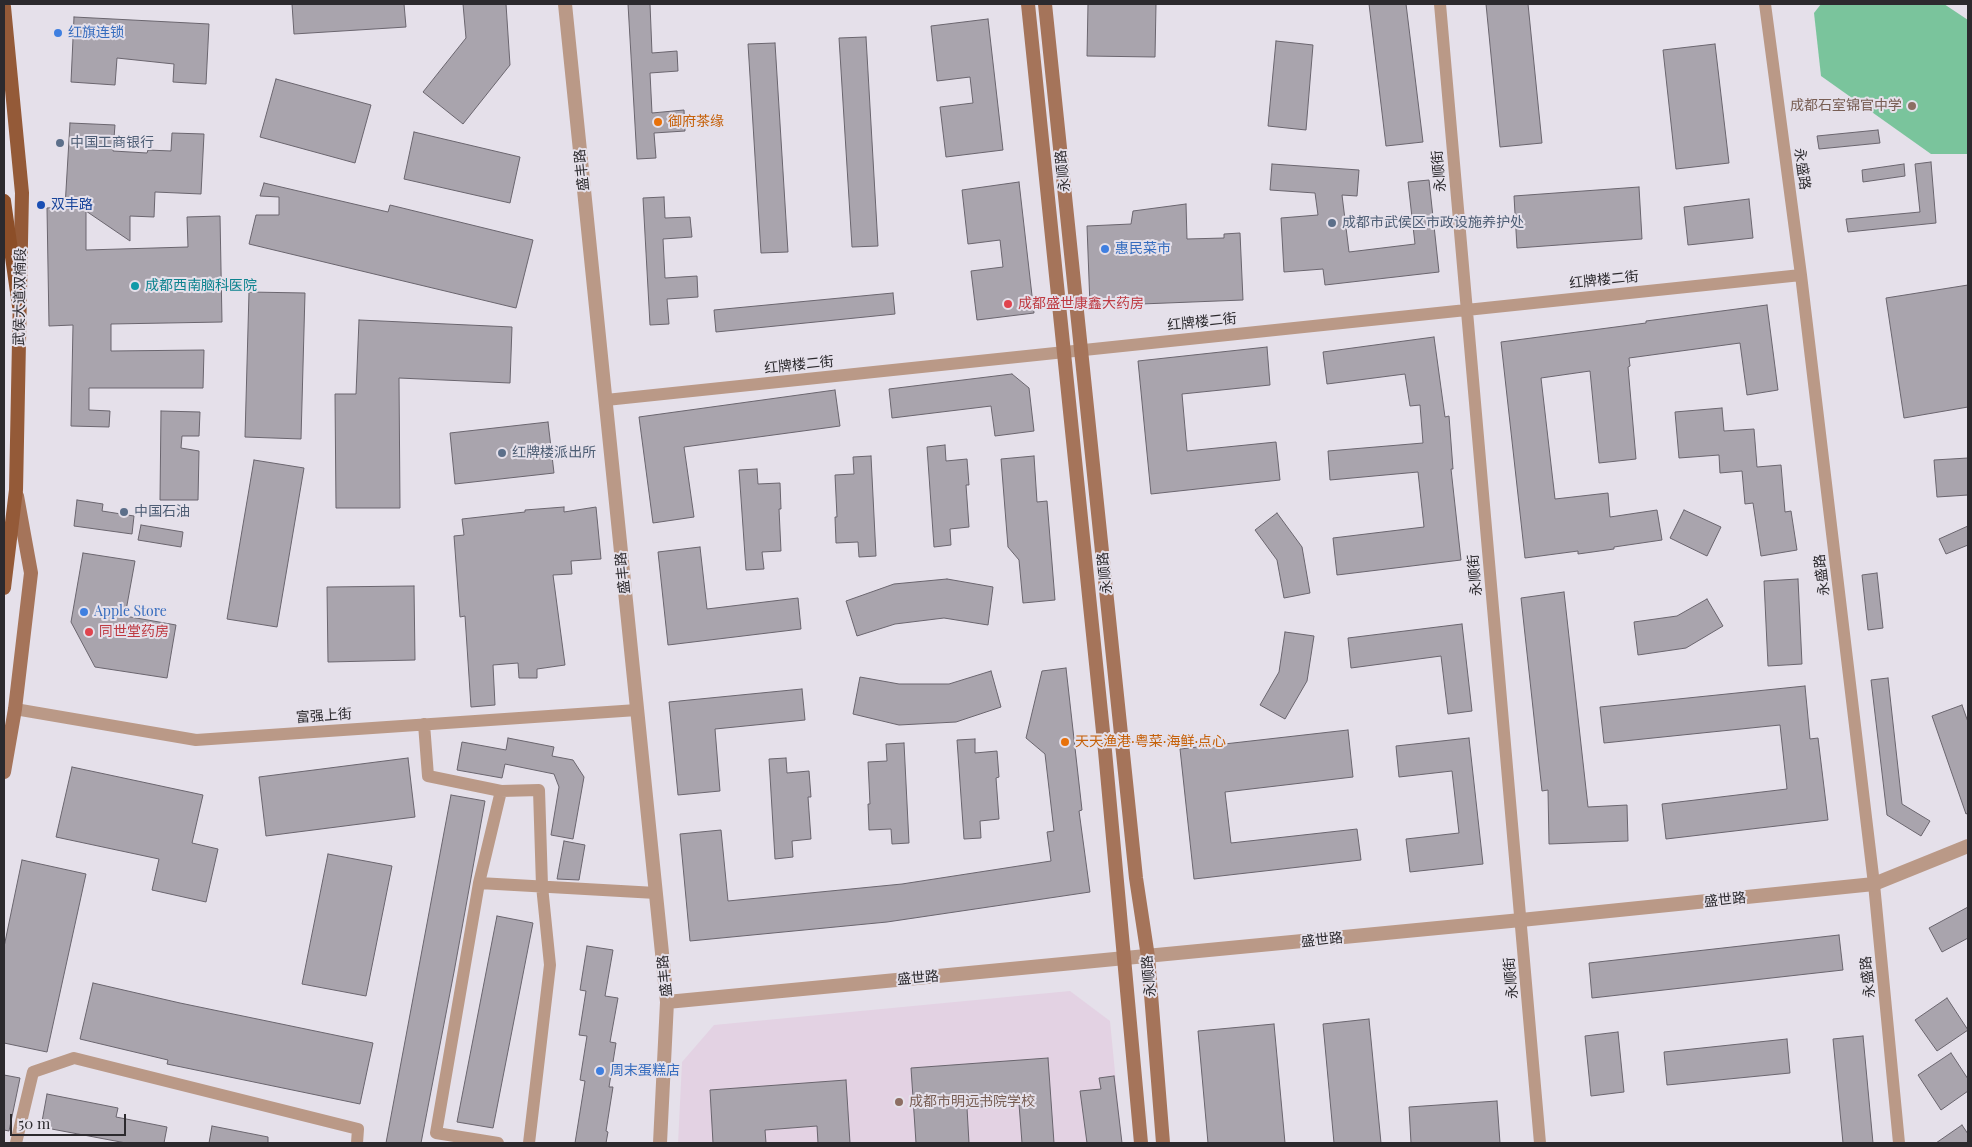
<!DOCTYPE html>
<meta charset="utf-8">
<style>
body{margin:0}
#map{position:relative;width:1972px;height:1147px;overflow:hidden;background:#e5e0ea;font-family:"Playfair Display",serif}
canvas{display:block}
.frame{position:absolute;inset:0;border:5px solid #2c2a2e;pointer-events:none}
.scale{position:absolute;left:10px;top:1114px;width:116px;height:22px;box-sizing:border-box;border:2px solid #2c2a2e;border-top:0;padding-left:6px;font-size:15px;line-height:18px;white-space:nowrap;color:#2c2a2e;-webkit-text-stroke:4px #e5e0ea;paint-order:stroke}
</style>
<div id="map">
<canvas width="1972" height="1147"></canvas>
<div class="frame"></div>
<div class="scale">50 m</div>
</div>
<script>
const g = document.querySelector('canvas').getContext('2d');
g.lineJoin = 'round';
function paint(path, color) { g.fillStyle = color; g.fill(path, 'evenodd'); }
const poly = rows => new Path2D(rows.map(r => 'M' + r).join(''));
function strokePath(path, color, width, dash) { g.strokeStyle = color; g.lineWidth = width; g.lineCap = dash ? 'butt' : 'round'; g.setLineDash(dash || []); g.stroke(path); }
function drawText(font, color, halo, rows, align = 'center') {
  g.font = font + ' "Playfair Display","Noto Sans SC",serif'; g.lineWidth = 4; g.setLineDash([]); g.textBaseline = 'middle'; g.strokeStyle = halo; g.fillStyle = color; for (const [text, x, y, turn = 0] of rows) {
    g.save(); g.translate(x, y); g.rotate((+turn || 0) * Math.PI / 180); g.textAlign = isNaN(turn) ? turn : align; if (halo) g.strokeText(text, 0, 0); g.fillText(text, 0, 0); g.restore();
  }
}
paint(poly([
 [1070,991,1110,1021,1122,1143,678,1143,682,1062,714,1025]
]), '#e3d2e3');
paint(poly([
 [1821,4,1944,4,1968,20,1968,154,1931,154,1821,76,1814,13]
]), '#7ac49c');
const building = poly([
 [292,4,404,4,406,27,294,34,292,4],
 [463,4,506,4,510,65,463,124,423,92,466,38,463,4],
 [628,4,650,4,652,53,677,51,678,71,650,73,652,113,684,110,685,131,654,133,656,158,637,159,628,4],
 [1088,4,1156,4,1155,57,1087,56,1088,4],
 [1369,4,1406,4,1423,142,1386,146,1369,4],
 [1486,4,1528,4,1542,143,1500,147,1486,4],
 [74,17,209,24,206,84,173,82,174,64,117,58,115,85,71,82,74,17],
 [988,19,1003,150,946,157,940,107,973,103,970,77,937,81,931,26,988,19],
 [866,37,878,246,852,247,839,38,866,37],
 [1276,41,1313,45,1306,130,1268,126,1276,41],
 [775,43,788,252,761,253,748,44,775,43],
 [1715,44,1729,163,1676,169,1663,50,1715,44],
 [276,79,371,105,355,163,260,137,276,79],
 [70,123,115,125,113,151,147,153,148,150,171,151,172,133,204,134,201,194,155,192,154,217,130,216,130,241,86,211,86,250,188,247,187,217,220,216,222,322,111,324,111,351,204,350,203,388,89,388,89,410,110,411,109,427,71,426,73,325,49,326,47,208,65,207,70,123],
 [1878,130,1880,143,1819,149,1817,136,1878,130],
 [414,132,520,157,510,203,404,179,414,132],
 [1931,162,1936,223,1848,232,1846,219,1920,212,1915,164,1931,162],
 [1272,164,1359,170,1357,196,1342,195,1349,252,1415,244,1408,182,1429,180,1439,272,1325,285,1323,269,1284,272,1281,218,1318,215,1315,193,1270,190,1272,164],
 [1904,164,1905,176,1863,182,1862,170,1904,164],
 [1019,182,1034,313,977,320,971,271,1003,267,1000,240,968,244,962,190,1019,182],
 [264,183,388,212,390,205,533,240,516,308,249,244,256,215,279,215,279,197,260,196,264,183],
 [1639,187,1642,239,1517,248,1514,196,1639,187],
 [664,197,665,218,690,217,692,237,663,239,665,278,697,276,698,297,667,299,669,324,650,325,643,198,664,197],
 [1749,199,1753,238,1688,245,1684,207,1749,199],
 [1186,204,1187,239,1224,238,1224,234,1240,233,1243,300,1090,306,1087,226,1131,224,1133,211,1186,204],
 [1968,285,1968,407,1904,418,1886,298,1968,285],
 [249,292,305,293,301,439,245,437,249,292],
 [893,293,895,314,716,332,714,310,893,293],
 [1767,305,1778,390,1747,395,1740,343,1629,358,1630,366,1628,367,1636,459,1599,463,1590,371,1541,378,1555,499,1608,493,1610,517,1657,510,1662,540,1614,547,1614,549,1578,554,1578,551,1525,558,1501,342,1646,323,1646,321,1767,305],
 [359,320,512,327,510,383,399,378,400,508,336,508,335,394,356,394,359,320],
 [1434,337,1445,417,1449,416,1453,469,1451,469,1461,560,1337,575,1333,538,1424,527,1418,472,1330,480,1328,451,1423,443,1420,405,1410,406,1405,374,1327,384,1323,352,1434,337],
 [1267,347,1270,385,1182,394,1187,451,1276,442,1280,480,1151,494,1138,361,1267,347],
 [1012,374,1029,388,1034,431,995,436,991,406,892,418,889,389,1012,374],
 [835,390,840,426,684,447,694,517,653,523,639,417,835,390],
 [1722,408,1724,431,1754,429,1757,467,1781,465,1785,512,1791,511,1797,550,1761,556,1753,503,1745,504,1742,471,1720,473,1719,455,1679,458,1675,412,1722,408],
 [161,411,200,412,199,436,182,436,181,448,199,451,198,500,160,500,161,411],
 [548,422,554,473,455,484,450,433,548,422],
 [945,445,946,461,967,459,969,485,966,485,969,527,950,529,951,545,934,547,927,447,945,445],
 [871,456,876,556,859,557,858,542,836,543,835,517,837,517,835,475,854,474,853,457,871,456],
 [1034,456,1037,502,1047,501,1055,600,1023,603,1019,560,1008,547,1001,459,1034,456],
 [1968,458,1968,495,1937,497,1934,460,1968,458],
 [254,460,304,468,277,627,227,619,254,460],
 [757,469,758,484,780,483,781,509,779,509,781,551,762,552,764,569,746,570,739,470,757,469],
 [77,500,103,504,102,511,134,516,132,534,74,526,77,500],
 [564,507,564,512,596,507,601,559,571,561,572,574,553,575,565,665,537,669,537,678,519,678,518,663,493,665,495,705,471,707,465,616,460,617,454,536,464,535,462,519,525,512,525,510,564,507],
 [1684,510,1721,527,1707,556,1670,538,1684,510],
 [1277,513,1302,547,1310,593,1284,598,1277,560,1255,530,1277,513],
 [141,525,183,532,181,547,138,540,141,525],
 [1968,526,1968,545,1946,554,1939,539,1968,526],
 [700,547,707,609,798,598,801,629,668,645,658,552,700,547],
 [83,553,135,561,125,616,176,625,167,678,95,667,71,622,83,553],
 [1877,573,1883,628,1868,630,1862,575,1877,573],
 [947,579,993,587,988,625,944,618,895,624,857,636,846,601,894,584,947,579],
 [1798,579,1802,664,1768,666,1764,581,1798,579],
 [414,586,415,660,328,662,327,587,414,586],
 [1564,592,1588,807,1627,805,1628,841,1549,844,1548,790,1542,791,1521,598,1564,592],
 [1707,599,1723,626,1686,648,1638,655,1634,622,1677,616,1707,599],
 [1462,624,1472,711,1448,714,1441,656,1351,668,1348,638,1462,624],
 [1285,632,1314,636,1307,681,1285,719,1260,705,1279,672,1285,632],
 [1066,668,1082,810,1079,811,1090,892,887,922,690,941,680,834,721,830,728,901,902,884,1051,861,1047,832,1054,831,1045,754,1026,738,1042,671,1066,668],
 [991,671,1001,707,956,722,899,725,853,714,860,677,899,684,949,684,991,671],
 [1888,678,1902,804,1930,821,1921,836,1887,815,1871,680,1888,678],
 [1805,686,1810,739,1818,738,1828,820,1666,839,1662,804,1787,789,1780,725,1604,743,1600,707,1805,686],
 [802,689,805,720,715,729,720,791,678,795,669,702,802,689],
 [1962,705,1968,722,1968,813,1966,814,1932,716,1962,705],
 [1348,730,1353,777,1225,792,1231,843,1357,829,1361,860,1194,879,1180,749,1348,730],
 [508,738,554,747,552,756,573,760,584,777,573,839,551,835,559,787,554,774,505,764,502,778,457,770,462,742,506,750,508,738],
 [1469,738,1483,864,1410,872,1406,839,1459,833,1452,771,1399,777,1396,746,1469,738],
 [975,739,975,753,997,751,999,777,996,778,999,819,980,821,981,838,964,839,957,740,975,739],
 [904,743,909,843,892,844,891,829,869,830,868,804,870,804,868,762,887,761,886,744,904,743],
 [408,758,415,817,266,836,259,777,408,758],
 [786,758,787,773,809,771,811,797,808,797,811,839,792,841,793,857,775,859,769,759,786,758],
 [72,767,203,795,192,843,218,849,206,902,152,890,159,859,56,837,72,767],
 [451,795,485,801,454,972,421,1143,386,1143,451,795],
 [564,841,585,845,579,880,557,879,564,841],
 [328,854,392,866,366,996,302,984,328,854],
 [22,860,86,874,47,1052,4,1043,4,947,22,860],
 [1968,907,1968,938,1942,952,1929,928,1968,907],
 [497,916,533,923,493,1128,457,1122,497,916],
 [1839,935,1843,970,1592,998,1589,963,1839,935],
 [587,946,613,950,605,996,618,998,610,1042,616,1043,609,1087,613,1087,606,1131,608,1132,606,1143,575,1143,585,1081,580,1080,587,1036,579,1035,586,991,580,990,587,946],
 [93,983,180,1003,373,1043,360,1104,167,1064,168,1060,80,1039,93,983],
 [1947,998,1968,1030,1937,1051,1915,1020,1947,998],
 [1369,1019,1381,1143,1334,1143,1323,1024,1369,1019],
 [1274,1024,1285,1143,1208,1143,1198,1031,1274,1024],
 [1618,1032,1624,1092,1591,1096,1585,1036,1618,1032],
 [1863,1036,1873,1143,1843,1143,1833,1039,1863,1036],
 [1787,1039,1790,1073,1667,1085,1664,1052,1787,1039],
 [1951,1053,1968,1079,1968,1091,1941,1110,1918,1075,1951,1053],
 [1048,1058,1054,1143,1022,1143,1019,1104,967,1108,969,1143,916,1143,911,1068,1048,1058],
 [4,1075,20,1078,9,1131,4,1130,4,1075],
 [1114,1076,1122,1143,1087,1143,1080,1091,1101,1089,1099,1078,1114,1076],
 [846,1080,850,1143,818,1143,817,1126,765,1130,766,1143,713,1143,710,1090,846,1080],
 [47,1094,118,1108,116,1117,167,1127,164,1143,126,1143,41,1127,47,1094],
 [1497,1101,1500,1143,1411,1143,1409,1107,1497,1101],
 [1962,1125,1968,1134,1968,1143,1936,1143,1962,1125],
 [212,1126,268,1137,268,1143,209,1143,212,1126]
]);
paint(building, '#a9a4ad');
strokePath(building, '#6a656e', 1);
strokePath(poly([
 [1440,4,1540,1143],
 [1765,4,1801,275,1874,884,1899,1143],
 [606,400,1801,275],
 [15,709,196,740,637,710],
 [424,724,428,776,501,791],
 [479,883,501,791,539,790,542,886,550,965,529,1143],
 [16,1143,33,1072,74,1058,358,1129,357,1143],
 [498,1143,436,1133,479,883,656,893]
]), '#ba9987', 12);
strokePath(poly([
 [565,4,667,1002,660,1143],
 [667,1002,1521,920,1874,884,1968,846]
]), '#ba9987', 14);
strokePath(poly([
 [1028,4,1105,751,1141,1143],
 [1045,4,1136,878,1148,957,1163,1143],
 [4,772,15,709,31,573,17,496]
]), '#a5745a', 14);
strokePath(poly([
 [4,7,22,193,16,490,4,588]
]), '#945a38', 14);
strokePath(poly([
 [4,201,19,306]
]), '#8c4e28', 14);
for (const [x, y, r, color] of [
 [58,33,5,"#3f7fe0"],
 [1912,106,5,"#8d6e63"],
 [658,122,5,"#e8710a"],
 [60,143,5,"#5c6f8a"],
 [41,205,5,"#1a4fb4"],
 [1332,223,5,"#5c6f8a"],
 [1105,249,5,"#3f7fe0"],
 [135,286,5,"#0f9aa8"],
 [1008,304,5,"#e0444e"],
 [502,453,5,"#5c6f8a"],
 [124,512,5,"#5c6f8a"],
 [84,612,5,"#3f7fe0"],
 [89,632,5,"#e0444e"],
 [1065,742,5,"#e8710a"],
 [600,1071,5,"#3f7fe0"],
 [899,1102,5,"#8d6e63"]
]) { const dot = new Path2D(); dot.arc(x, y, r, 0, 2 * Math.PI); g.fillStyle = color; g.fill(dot); strokePath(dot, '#e5e0ea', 2); }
drawText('14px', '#366cbe', '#e5e0ea', [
 ["红旗连锁",68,33],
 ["惠民菜市",1115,249],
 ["Apple Store",94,612],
 ["周末蛋糕店",610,1071]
], 'left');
drawText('14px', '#785e54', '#e5e0ea', [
 ["成都石室锦官中学",1902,106],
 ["成都市明远书院学校",909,1102,"left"]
], 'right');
drawText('14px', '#c56008', '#e5e0ea', [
 ["御府茶缘",668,122],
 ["天天渔港·粤菜·海鲜·点心",1075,742]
], 'left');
drawText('14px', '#4e5e75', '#e5e0ea', [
 ["中国工商银行",70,143],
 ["成都市武侯区市政设施养护处",1342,223],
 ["红牌楼派出所",512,453],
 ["中国石油",134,512]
], 'left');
drawText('14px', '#2c2a2e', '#e5e0ea', [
 ["永盛路",1802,169,82],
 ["盛丰路",582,170,-96],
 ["永顺路",1063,171,-96],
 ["永顺街",1439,171,-95],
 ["红牌楼二街",1604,280,-6],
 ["武侯大道双楠段",20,297,-89],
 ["红牌楼二街",1202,322,-6],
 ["红牌楼二街",799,365,-6],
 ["盛丰路",623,573,-96],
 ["永顺路",1105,573,-96],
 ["永顺街",1475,575,-95],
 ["永盛路",1822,575,-97],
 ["富强上街",324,716,-4],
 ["盛世路",1725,900,-6],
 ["盛世路",1322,940,-6],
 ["盛丰路",665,976,-96],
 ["永顺路",1149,976,-95],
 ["永盛路",1868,977,-96],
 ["盛世路",918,978,-5],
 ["永顺街",1511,978,-95]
]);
drawText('14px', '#164399', '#e5e0ea', [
 ["双丰路",51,205]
], 'left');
drawText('14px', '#0d838f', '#e5e0ea', [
 ["成都西南脑科医院",145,286]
], 'left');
drawText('14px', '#be3a42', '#e5e0ea', [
 ["成都盛世康鑫大药房",1018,304],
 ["同世堂药房",99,632]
], 'left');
</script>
